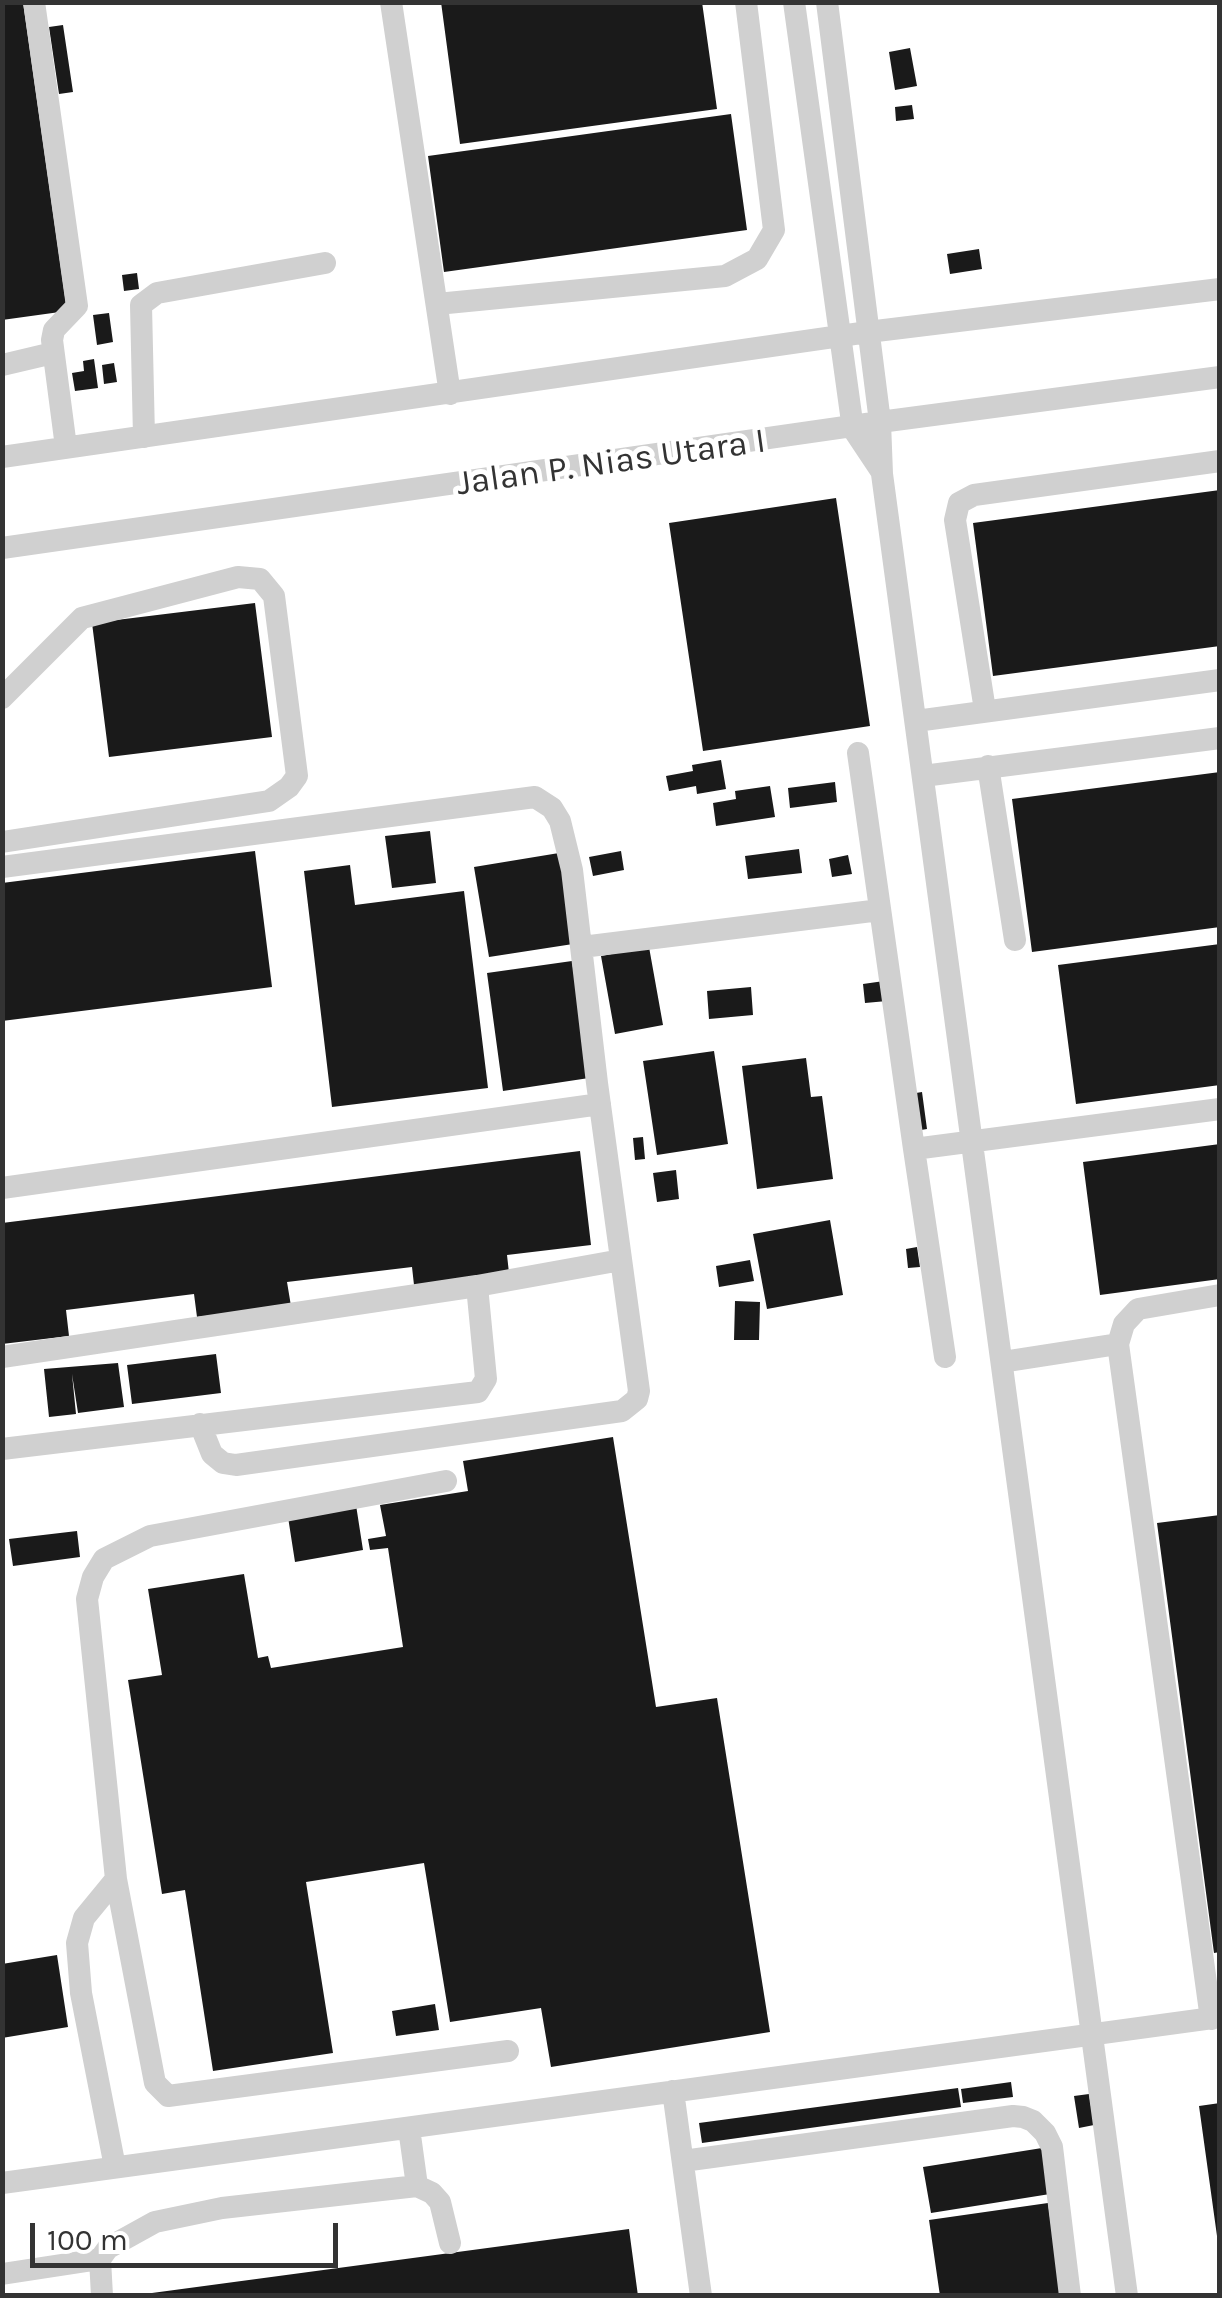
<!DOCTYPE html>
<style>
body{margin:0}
#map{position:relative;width:1222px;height:2298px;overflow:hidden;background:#fff;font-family:Karla,sans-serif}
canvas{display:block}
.frame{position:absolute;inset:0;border:5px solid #333;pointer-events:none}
.scale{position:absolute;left:30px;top:2223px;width:308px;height:45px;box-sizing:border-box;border:5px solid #333;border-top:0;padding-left:12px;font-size:30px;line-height:35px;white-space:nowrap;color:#333;-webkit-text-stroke:8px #fff;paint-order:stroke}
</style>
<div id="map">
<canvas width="1222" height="2298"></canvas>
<div class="frame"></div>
<div class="scale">100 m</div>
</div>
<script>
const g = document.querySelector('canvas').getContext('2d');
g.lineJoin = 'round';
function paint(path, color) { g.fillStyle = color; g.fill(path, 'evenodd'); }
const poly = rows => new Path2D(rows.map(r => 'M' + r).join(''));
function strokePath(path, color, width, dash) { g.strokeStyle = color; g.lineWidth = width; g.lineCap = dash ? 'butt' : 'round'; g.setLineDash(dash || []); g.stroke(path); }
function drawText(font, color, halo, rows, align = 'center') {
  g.font = font + ' Karla,sans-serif'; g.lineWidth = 10; g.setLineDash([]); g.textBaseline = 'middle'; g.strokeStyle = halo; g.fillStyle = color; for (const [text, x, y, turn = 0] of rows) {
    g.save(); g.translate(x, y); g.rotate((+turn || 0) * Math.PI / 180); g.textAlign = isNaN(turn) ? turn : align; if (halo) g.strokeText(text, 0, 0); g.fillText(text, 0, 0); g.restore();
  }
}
paint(poly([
 [2,2,23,2,67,311,2,320],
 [441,2,702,2,717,109,460,144],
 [63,25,73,92,59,94,49,27],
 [910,48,917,86,895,90,889,52],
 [912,105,914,119,896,121,895,107],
 [731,114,747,230,444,272,428,156],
 [979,249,982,269,950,274,947,254],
 [137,273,139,289,124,291,122,275],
 [109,313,113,342,97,345,93,315],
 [94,359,98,388,75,391,72,373,84,371,83,361],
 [114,363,117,382,104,384,102,365],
 [1220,490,1220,646,993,676,973,523],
 [836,498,870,726,703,751,669,523],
 [255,603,272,737,109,757,92,623],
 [721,760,726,789,697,794,696,786,669,791,666,776,693,771,692,765],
 [1220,772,1220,927,1032,952,1012,799],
 [835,782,837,802,790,808,788,788],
 [770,786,775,817,716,826,713,803,736,799,735,791],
 [430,831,436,883,392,888,385,836],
 [799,849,802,873,748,879,745,856],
 [255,851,272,987,2,1021,2,883],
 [621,851,624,870,593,876,589,857],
 [559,853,573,944,489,957,474,867],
 [848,855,852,874,832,877,829,859],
 [350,865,355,905,464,891,488,1088,332,1107,304,871],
 [1220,944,1220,1085,1076,1104,1058,965],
 [649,947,663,1025,615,1034,601,956],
 [572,961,589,1078,503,1091,487,973],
 [884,981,887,1001,865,1003,863,984],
 [751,987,753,1015,709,1019,707,991],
 [714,1051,728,1144,657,1155,643,1061],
 [806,1058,811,1097,822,1096,833,1179,757,1189,742,1066],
 [922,1092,927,1129,915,1131,910,1094],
 [643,1137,645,1159,635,1160,633,1138],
 [1220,1144,1220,1279,1100,1295,1083,1162],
 [580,1151,591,1245,507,1255,509,1273,414,1285,412,1267,287,1282,291,1306,197,1317,194,1294,66,1310,69,1336,2,1344,2,1223],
 [676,1170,679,1199,657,1202,653,1173],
 [830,1220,843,1295,767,1309,753,1234],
 [917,1247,920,1267,908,1268,906,1249],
 [750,1260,754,1281,719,1287,716,1266],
 [735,1301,760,1302,759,1340,734,1340],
 [216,1354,221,1393,132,1404,127,1365],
 [118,1363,124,1407,78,1413,72,1374,76,1414,49,1417,44,1369],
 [613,1437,656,1707,717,1698,770,2032,551,2067,541,2008,450,2022,424,1863,306,1882,333,2053,213,2071,185,1890,162,1894,128,1680,162,1675,148,1589,244,1574,258,1658,268,1656,271,1668,403,1647,388,1548,370,1550,368,1539,386,1536,380,1505,468,1491,463,1461],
 [356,1505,363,1550,295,1562,288,1517],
 [1220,1515,1220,1952,1214,1953,1157,1523],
 [77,1531,80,1557,13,1566,9,1539],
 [57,1955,68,2027,2,2038,2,1964],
 [435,2004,439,2030,396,2036,392,2011],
 [1011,2082,1013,2097,963,2103,961,2089],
 [958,2088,961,2107,702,2143,699,2123],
 [1089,2094,1094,2125,1079,2128,1074,2096],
 [1220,2103,1220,2236,1217,2236,1199,2106],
 [1042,2148,1050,2194,931,2213,923,2167],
 [1048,2203,1061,2296,940,2296,929,2220],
 [629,2229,638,2296,153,2296,152,2293]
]), '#1a1a1a');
strokePath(poly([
 [34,2,77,306,54,330,52,340,66,447],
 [391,2,450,394],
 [794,2,853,429,881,471],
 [827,2,880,422,882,474,1127,2296],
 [437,304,725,276,757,259,774,230,746,2],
 [2,365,53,353],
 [144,437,141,305,157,293,325,263],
 [2,457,868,332,1220,289],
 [2,548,880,422,1220,377],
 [2,698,82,618,238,577,260,579,274,596,297,776,289,787,269,801,2,842],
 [985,710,955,520,959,503,974,495,1220,461],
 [916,721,1220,680],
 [858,753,914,1149,1220,1109],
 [988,766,1015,940],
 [923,776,1220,738],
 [2,867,535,797,552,808,560,821,572,870,597,1083,639,1391,637,1399,622,1411,236,1465,223,1463,212,1454,200,1424],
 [582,947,880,910],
 [914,1149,945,1357],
 [2,1188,600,1104],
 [1118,1344,1124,1324,1138,1309,1220,1295],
 [2,1357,477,1286,621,1260],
 [1002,1362,1118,1344,1211,2019],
 [2,1449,478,1392,486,1379,477,1286],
 [446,1481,150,1536,104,1559,93,1577,87,1599,116,1879,155,2083,168,2096,508,2051],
 [673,2091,701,2296],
 [409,2128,417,2186],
 [683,2161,1013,2116,1023,2117,1033,2121,1045,2133,1052,2147,1070,2296],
 [115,2167,81,1993,77,1943,84,1918,116,1879],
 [2,2183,1220,2017],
 [2,2274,100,2259],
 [102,2296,100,2259,108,2248,155,2222,222,2208,417,2186,432,2193,440,2202,450,2243]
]), '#d0d0d0', 22);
drawText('35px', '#333', '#fff', [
 ["Jalan P. Nias Utara I",611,463,-8]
]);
</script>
